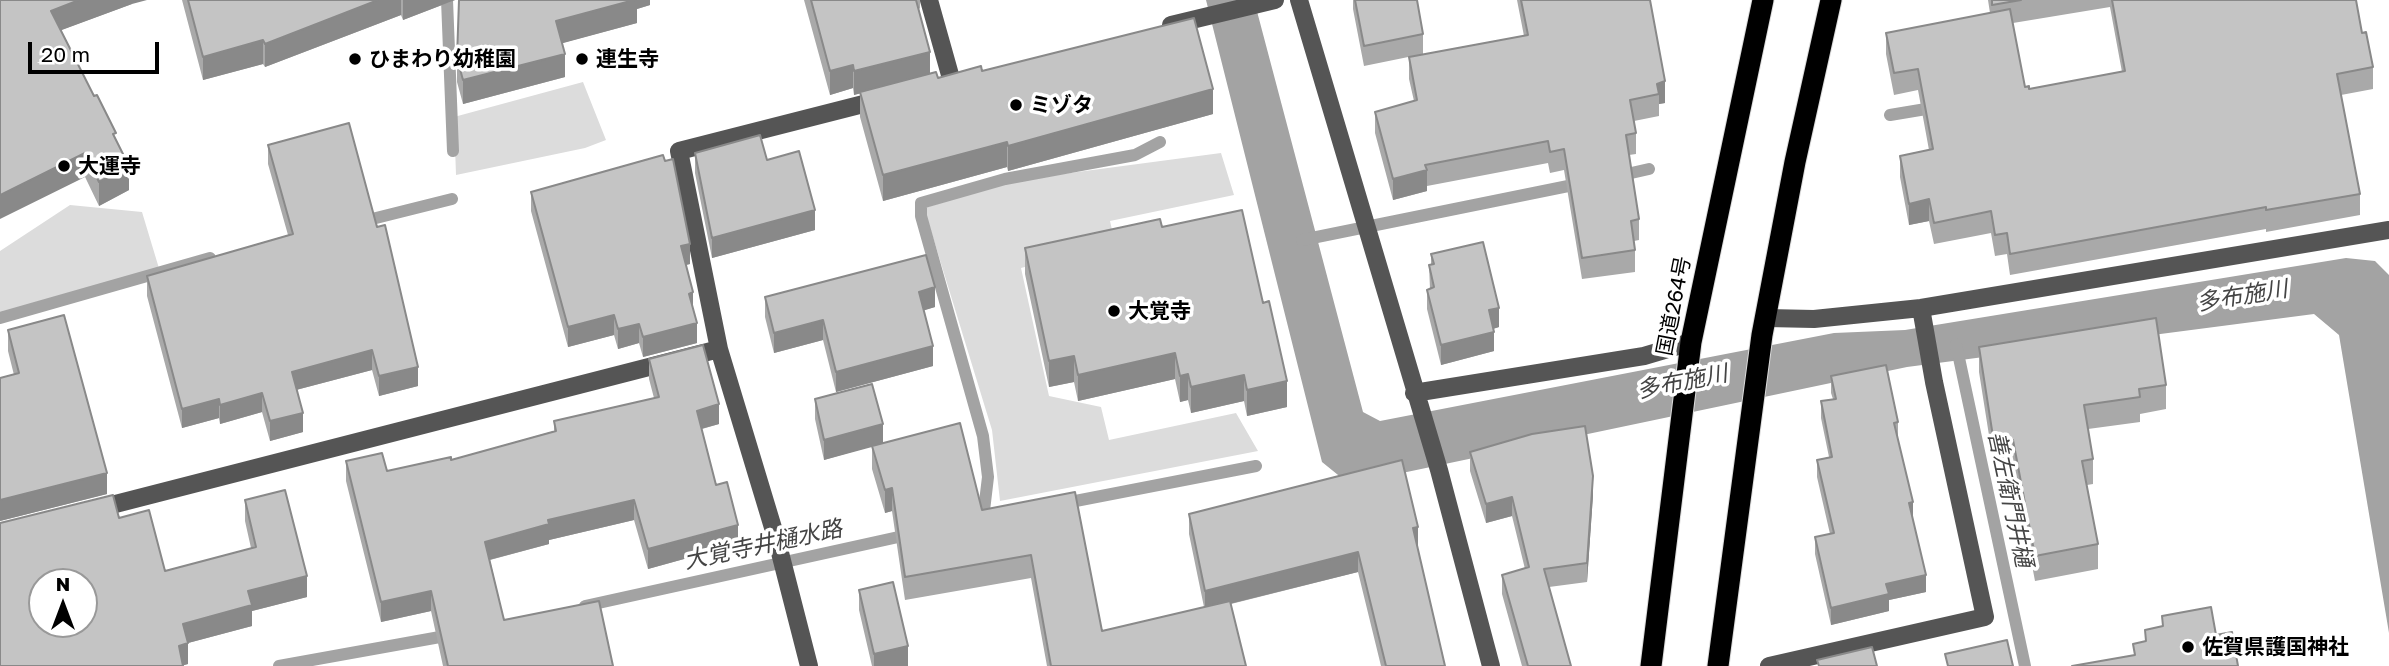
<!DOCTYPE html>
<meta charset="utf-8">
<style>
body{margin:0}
#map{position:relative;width:2389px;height:666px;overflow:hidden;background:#fff;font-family:"Golos Text",sans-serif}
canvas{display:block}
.north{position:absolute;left:28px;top:568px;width:70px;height:70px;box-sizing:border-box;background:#fff;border:2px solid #999;border-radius:50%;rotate:0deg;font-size:19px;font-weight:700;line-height:28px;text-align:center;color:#000}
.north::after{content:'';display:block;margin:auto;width:24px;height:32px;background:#000;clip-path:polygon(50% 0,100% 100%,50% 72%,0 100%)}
.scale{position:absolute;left:28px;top:42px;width:131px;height:32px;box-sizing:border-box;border:4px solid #000;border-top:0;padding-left:9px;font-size:21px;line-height:24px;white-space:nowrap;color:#000;-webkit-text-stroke:5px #fff;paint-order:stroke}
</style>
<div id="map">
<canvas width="2389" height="666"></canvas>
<div class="north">N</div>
<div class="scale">20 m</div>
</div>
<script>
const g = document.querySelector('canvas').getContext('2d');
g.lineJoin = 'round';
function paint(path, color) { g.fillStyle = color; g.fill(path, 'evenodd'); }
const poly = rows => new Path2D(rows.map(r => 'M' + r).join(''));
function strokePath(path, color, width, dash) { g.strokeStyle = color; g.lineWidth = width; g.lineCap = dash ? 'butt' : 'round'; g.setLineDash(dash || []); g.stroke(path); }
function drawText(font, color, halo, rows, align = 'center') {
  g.font = font + ' "Golos Text","Noto Sans JP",sans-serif'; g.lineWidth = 7; g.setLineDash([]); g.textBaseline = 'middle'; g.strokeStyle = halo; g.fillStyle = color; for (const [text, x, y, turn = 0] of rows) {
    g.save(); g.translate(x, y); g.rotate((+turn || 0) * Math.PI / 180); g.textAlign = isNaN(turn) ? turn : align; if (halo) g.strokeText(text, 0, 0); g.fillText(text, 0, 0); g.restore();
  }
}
paint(poly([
 [583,82,606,140,585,148,456,175,454,117],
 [1221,153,1234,195,1110,221,1115,243,1021,268,1049,396,1101,407,1109,440,1236,413,1258,451,1000,501,992,430,924,208,1017,180],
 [70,205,142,212,161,275,0,322,0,251]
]), '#dcdcdc');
paint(poly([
 [1206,0,1254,0,1363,412,1380,421,1834,333,1905,330,2346,258,2375,261,2389,275,2389,633,2339,335,2314,314,1907,367,1383,477,1343,479,1322,462]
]), '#a3a3a3');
strokePath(poly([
 [447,0,453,151],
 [1890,115,1938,107],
 [1618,176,1649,169],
 [360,222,452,199],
 [1302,240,1583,183],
 [0,318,210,258],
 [1956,344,2025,666],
 [1060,504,1256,466],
 [983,519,988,477,983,436,921,216,921,203,1005,179,1135,155,1160,142],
 [585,606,912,534],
 [279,666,451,635]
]), '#a3a3a3', 12);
const highway = poly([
 [1651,666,1691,342,1763,0],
 [1718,666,1762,335,1795,162,1831,0]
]);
strokePath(highway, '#dbdbdb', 23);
strokePath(poly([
 [929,0,952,82],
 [1299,0,1439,470,1491,666],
 [1171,25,1275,0],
 [1767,318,1814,319,1921,308,2389,230],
 [1414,393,1644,356,1691,342],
 [92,510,719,349],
 [809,666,777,541,719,349,679,151,883,99],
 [1769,666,1985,617,1934,382,1921,308]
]), '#555', 18);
strokePath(highway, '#000', 21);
paint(poly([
 [0,0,132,4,61,30,116,140,129,190,99,206],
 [182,0,455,0,403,20,401,15,265,67,263,64,203,80],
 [650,0,650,5,637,9,637,23,562,43,565,77,463,104,457,82,457,58],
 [804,0,920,0,920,8,919,9,930,74,938,78,982,71,1213,114,1008,171,1007,167,883,201,860,117,860,93,854,95,853,88,830,95],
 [1353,0,1417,0,1423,34,1423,54,1364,66,1353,9],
 [1517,0,1650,0,1665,103,1659,104,1659,116,1634,121,1636,133,1636,154,1629,155,1639,219,1639,240,1634,241,1635,250,1635,272,1582,279,1564,170,1550,173,1548,163,1427,186,1427,191,1393,200,1375,133,1375,112,1414,101,1409,79,1409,57,1524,36],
 [1988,0,2356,0,2362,33,2373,67,2373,89,2341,95,2360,194,2360,215,2266,232,2266,229,2010,275,2007,254,1995,256,1991,233,1934,244,1929,221,1909,225,1900,177,1900,156,1929,150,1918,90,1894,95,1886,54,1886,33,1990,13],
 [2110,7,2122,72,2029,89,2025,87,2013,23],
 [268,145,418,386,379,396,372,370,296,390,303,432,270,441,262,412,220,424,219,418,182,428,147,296,147,276,288,235,268,164],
 [695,153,767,160,815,230,712,258,695,173],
 [531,192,690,264,686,265,693,309,697,343,643,357,639,343,618,349,614,335,568,347,531,211],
 [1162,227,1287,407,1247,416,1244,401,1191,413,1188,400,1180,402,1175,379,1078,401,1074,382,1049,387,1025,274,1025,248],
 [1431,254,1499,327,1493,329,1494,351,1441,365,1427,309,1427,290,1430,289,1429,265,1431,265],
 [765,297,935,307,924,310,933,366,836,392,823,340,774,353,765,317],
 [8,330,107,494,0,521,0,378,14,375,8,351],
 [1979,347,2166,385,2166,409,2140,414,2140,422,2088,429,2093,459,2093,484,2087,485,2098,544,2098,569,2035,581,2013,465,1994,467,1979,372],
 [649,359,719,424,702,429,716,485,738,544,648,569,634,520,549,540,549,544,490,560,504,620,613,666,443,666,431,611,381,622,346,481,346,461,387,471,451,460,554,431,554,421,654,398,649,379],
 [1831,376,1898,422,1898,439,1926,592,1889,600,1889,611,1831,625,1815,554,1815,537,1830,534,1817,477,1817,460,1829,457,1821,418,1821,401,1833,399,1831,393],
 [815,399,982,510,1075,492,1102,631,1204,607,1189,534,1189,514,1418,547,1417,547,1445,666,1381,666,1358,572,1231,604,1246,666,1047,666,1031,578,905,600,892,511,885,513,872,469,872,446,824,460,815,419],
 [1470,452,1593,495,1587,582,1549,587,1571,666,1522,666,1502,594,1502,575,1525,569,1512,516,1486,523,1470,471],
 [245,500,307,597,252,611,252,626,188,643,188,664,183,665,119,518,165,571,251,548,245,521],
 [859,590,908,666,872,666,859,610]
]), '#a9a9a9');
paint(poly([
 [79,0,147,0,132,4,51,34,51,11],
 [378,0,401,0,401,15,265,67,265,44],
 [403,0,455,0,403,20],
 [633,0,650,0,650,5,637,9,637,23,556,45,556,21],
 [263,40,263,64,203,80,203,57],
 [930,52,930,76,854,95,854,71],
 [565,54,565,77,463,104,463,80],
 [853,65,853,88,830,95,830,71],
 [1665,81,1665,103,1659,104,1659,94,1657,84],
 [1213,89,1213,114,1008,171,1008,146],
 [1007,142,1007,167,883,201,883,175],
 [85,153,85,177,0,219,0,195],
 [129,166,129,190,99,206,99,182],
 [1427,170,1427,191,1393,200,1393,179],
 [1929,199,1929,221,1909,225,1909,204],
 [815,210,815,230,712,258,712,238],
 [690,244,690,264,681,266,681,246],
 [935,287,935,307,919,312,919,292],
 [693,292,693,312,689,294],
 [1499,308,1499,327,1489,330,1489,310],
 [614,315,614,335,568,347,568,327],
 [823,320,823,340,774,353,774,333],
 [697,323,697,343,643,357,643,337],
 [639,324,639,343,618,349,618,329],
 [1494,332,1494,351,1441,365,1441,345],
 [933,346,933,366,836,392,836,372],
 [372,350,372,370,292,391,292,372],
 [1175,353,1175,379,1078,401,1078,375],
 [1074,356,1074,382,1049,387,1049,361],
 [418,367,418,386,379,396,379,376],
 [1188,374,1188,400,1180,402,1180,376],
 [1244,375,1244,401,1191,413,1191,387],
 [1287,381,1287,407,1247,416,1247,390],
 [262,393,262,412,220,424,220,405],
 [219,399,219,418,182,428,182,409],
 [719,404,719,424,697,430,697,411],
 [303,413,303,432,270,441,270,421],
 [883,424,883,444,824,460,824,440],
 [107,473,107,494,0,521,0,500],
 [1593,476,1593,495,1587,582,1587,563],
 [892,488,892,511,885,513,885,490],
 [1512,497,1512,516,1486,523,1486,504],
 [634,500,634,520,549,540,549,544,485,561,485,542,548,520],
 [1913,502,1913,519,1909,503],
 [738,525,738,544,648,569,648,549],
 [1418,527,1418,547,1413,548,1413,528],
 [1358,552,1358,572,1205,610,1205,591],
 [1926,575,1926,592,1889,600,1889,611,1831,625,1831,608,1886,584],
 [307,576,307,597,252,611,252,626,188,643,188,664,181,666,179,646,183,624,248,591],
 [431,591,431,611,381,622,381,602],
 [908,646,908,666,874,666,874,654]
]), '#898989');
const building = poly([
 [0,0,79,0,51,11,94,96,97,95,116,133,113,134,129,166,99,182,85,153,0,195,0,0],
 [188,0,378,0,265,44,263,40,203,57,188,0],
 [459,0,634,0,556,21,565,54,463,80,457,58,459,0],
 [811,0,916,0,930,52,854,71,853,65,830,71,811,0],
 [1355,0,1417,0,1423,34,1364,46,1355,0],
 [1521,0,1650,0,1665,81,1657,84,1659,94,1630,100,1636,133,1626,135,1639,219,1631,221,1635,250,1582,258,1564,149,1550,152,1548,141,1425,165,1427,170,1393,179,1375,112,1417,100,1409,57,1528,35,1521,0],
 [1992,0,2021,0,1992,5,1992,0],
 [2112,0,2356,0,2362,33,2366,32,2373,67,2337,74,2360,194,2266,210,2266,207,2010,254,2007,233,1995,235,1991,211,1934,223,1929,199,1909,204,1900,156,1933,149,1918,69,1894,73,1886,33,2010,9,2025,87,2029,86,2029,89,2125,71,2112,0],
 [1194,18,1213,89,1008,146,1007,142,883,175,860,92,936,72,938,78,981,66,982,71,1194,18],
 [349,123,377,227,385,225,418,367,379,376,372,350,292,372,303,413,270,421,262,393,220,405,219,399,182,409,147,276,293,234,268,145,349,123],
 [760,135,767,160,799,151,815,210,712,238,695,153,760,135],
 [663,155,665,161,673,159,690,244,681,246,693,292,689,294,697,323,643,337,639,324,618,329,614,315,568,327,531,192,663,155],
 [1242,210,1263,303,1269,301,1287,381,1247,390,1244,375,1191,387,1188,374,1180,376,1175,353,1078,375,1074,356,1049,361,1025,248,1160,219,1162,227,1242,210],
 [1483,242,1499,308,1489,310,1494,332,1441,345,1427,290,1434,287,1429,265,1434,264,1431,254,1483,242],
 [926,255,935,287,919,292,933,346,836,372,823,320,774,333,765,297,926,255],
 [64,315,107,473,0,500,0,378,19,373,8,330,64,315],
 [2156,318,2166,385,2139,389,2140,397,2084,405,2093,459,2082,461,2098,544,2035,556,2013,440,1994,443,1979,347,2156,318],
 [703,345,719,404,697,411,716,485,727,482,738,525,648,549,634,500,548,520,549,524,485,542,504,620,599,601,613,666,448,666,431,591,381,602,346,461,382,453,387,471,451,457,451,460,556,431,554,421,659,397,649,359,703,345],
 [1886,365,1898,422,1894,423,1913,502,1909,503,1926,575,1886,584,1889,594,1831,608,1815,537,1834,533,1817,460,1832,457,1821,401,1836,399,1831,376,1886,365],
 [872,384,883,424,824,440,815,399,872,384],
 [960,423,982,510,1075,492,1102,631,1230,601,1246,666,1051,666,1031,555,905,577,892,488,885,490,872,446,960,423],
 [1585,426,1593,476,1587,563,1544,569,1571,666,1528,666,1502,575,1529,567,1512,497,1486,504,1470,452,1532,434,1585,426],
 [1402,460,1418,527,1413,528,1445,666,1386,666,1358,552,1205,591,1189,514,1402,460],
 [285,490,307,576,248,591,252,605,183,624,188,643,179,646,183,666,0,666,0,523,113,495,119,518,149,510,165,571,256,547,245,500,285,490],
 [42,582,84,582,84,624,42,624,42,582],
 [893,582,908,646,874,654,859,590,893,582],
 [2211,607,2216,635,2232,632,2238,666,2072,666,2135,655,2133,644,2146,641,2145,630,2163,626,2162,616,2211,607],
 [2007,640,2013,666,1948,666,1945,654,2007,640],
 [1872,647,1877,666,1819,666,1817,660,1872,647]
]);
paint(building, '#c4c4c4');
strokePath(building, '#898989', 2);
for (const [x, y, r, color] of [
 [355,59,7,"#000"],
 [582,59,7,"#000"],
 [1016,105,7,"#000"],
 [64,166,7,"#000"],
 [1114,311,7,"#000"],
 [2188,647,7,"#000"]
]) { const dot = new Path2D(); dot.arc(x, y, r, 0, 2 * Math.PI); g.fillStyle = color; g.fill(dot); strokePath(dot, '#fff', 2.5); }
drawText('bold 21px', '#000', '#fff', [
 ["ひまわり幼稚園",369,59],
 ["連生寺",596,59],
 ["ミゾタ",1030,105],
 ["大運寺",78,166],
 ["大覚寺",1128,311],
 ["佐賀県護国神社",2202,647]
], 'left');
drawText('21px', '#000', '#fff', [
 ["国道264号",1674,306,-79]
]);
drawText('italic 23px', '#444', '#fff', [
 ["多布施川",2242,296,-9],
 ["多布施川",1682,382,-11],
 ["善左衛門井樋",2010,499,78],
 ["大覚寺井樋水路",763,545,-12]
]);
</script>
